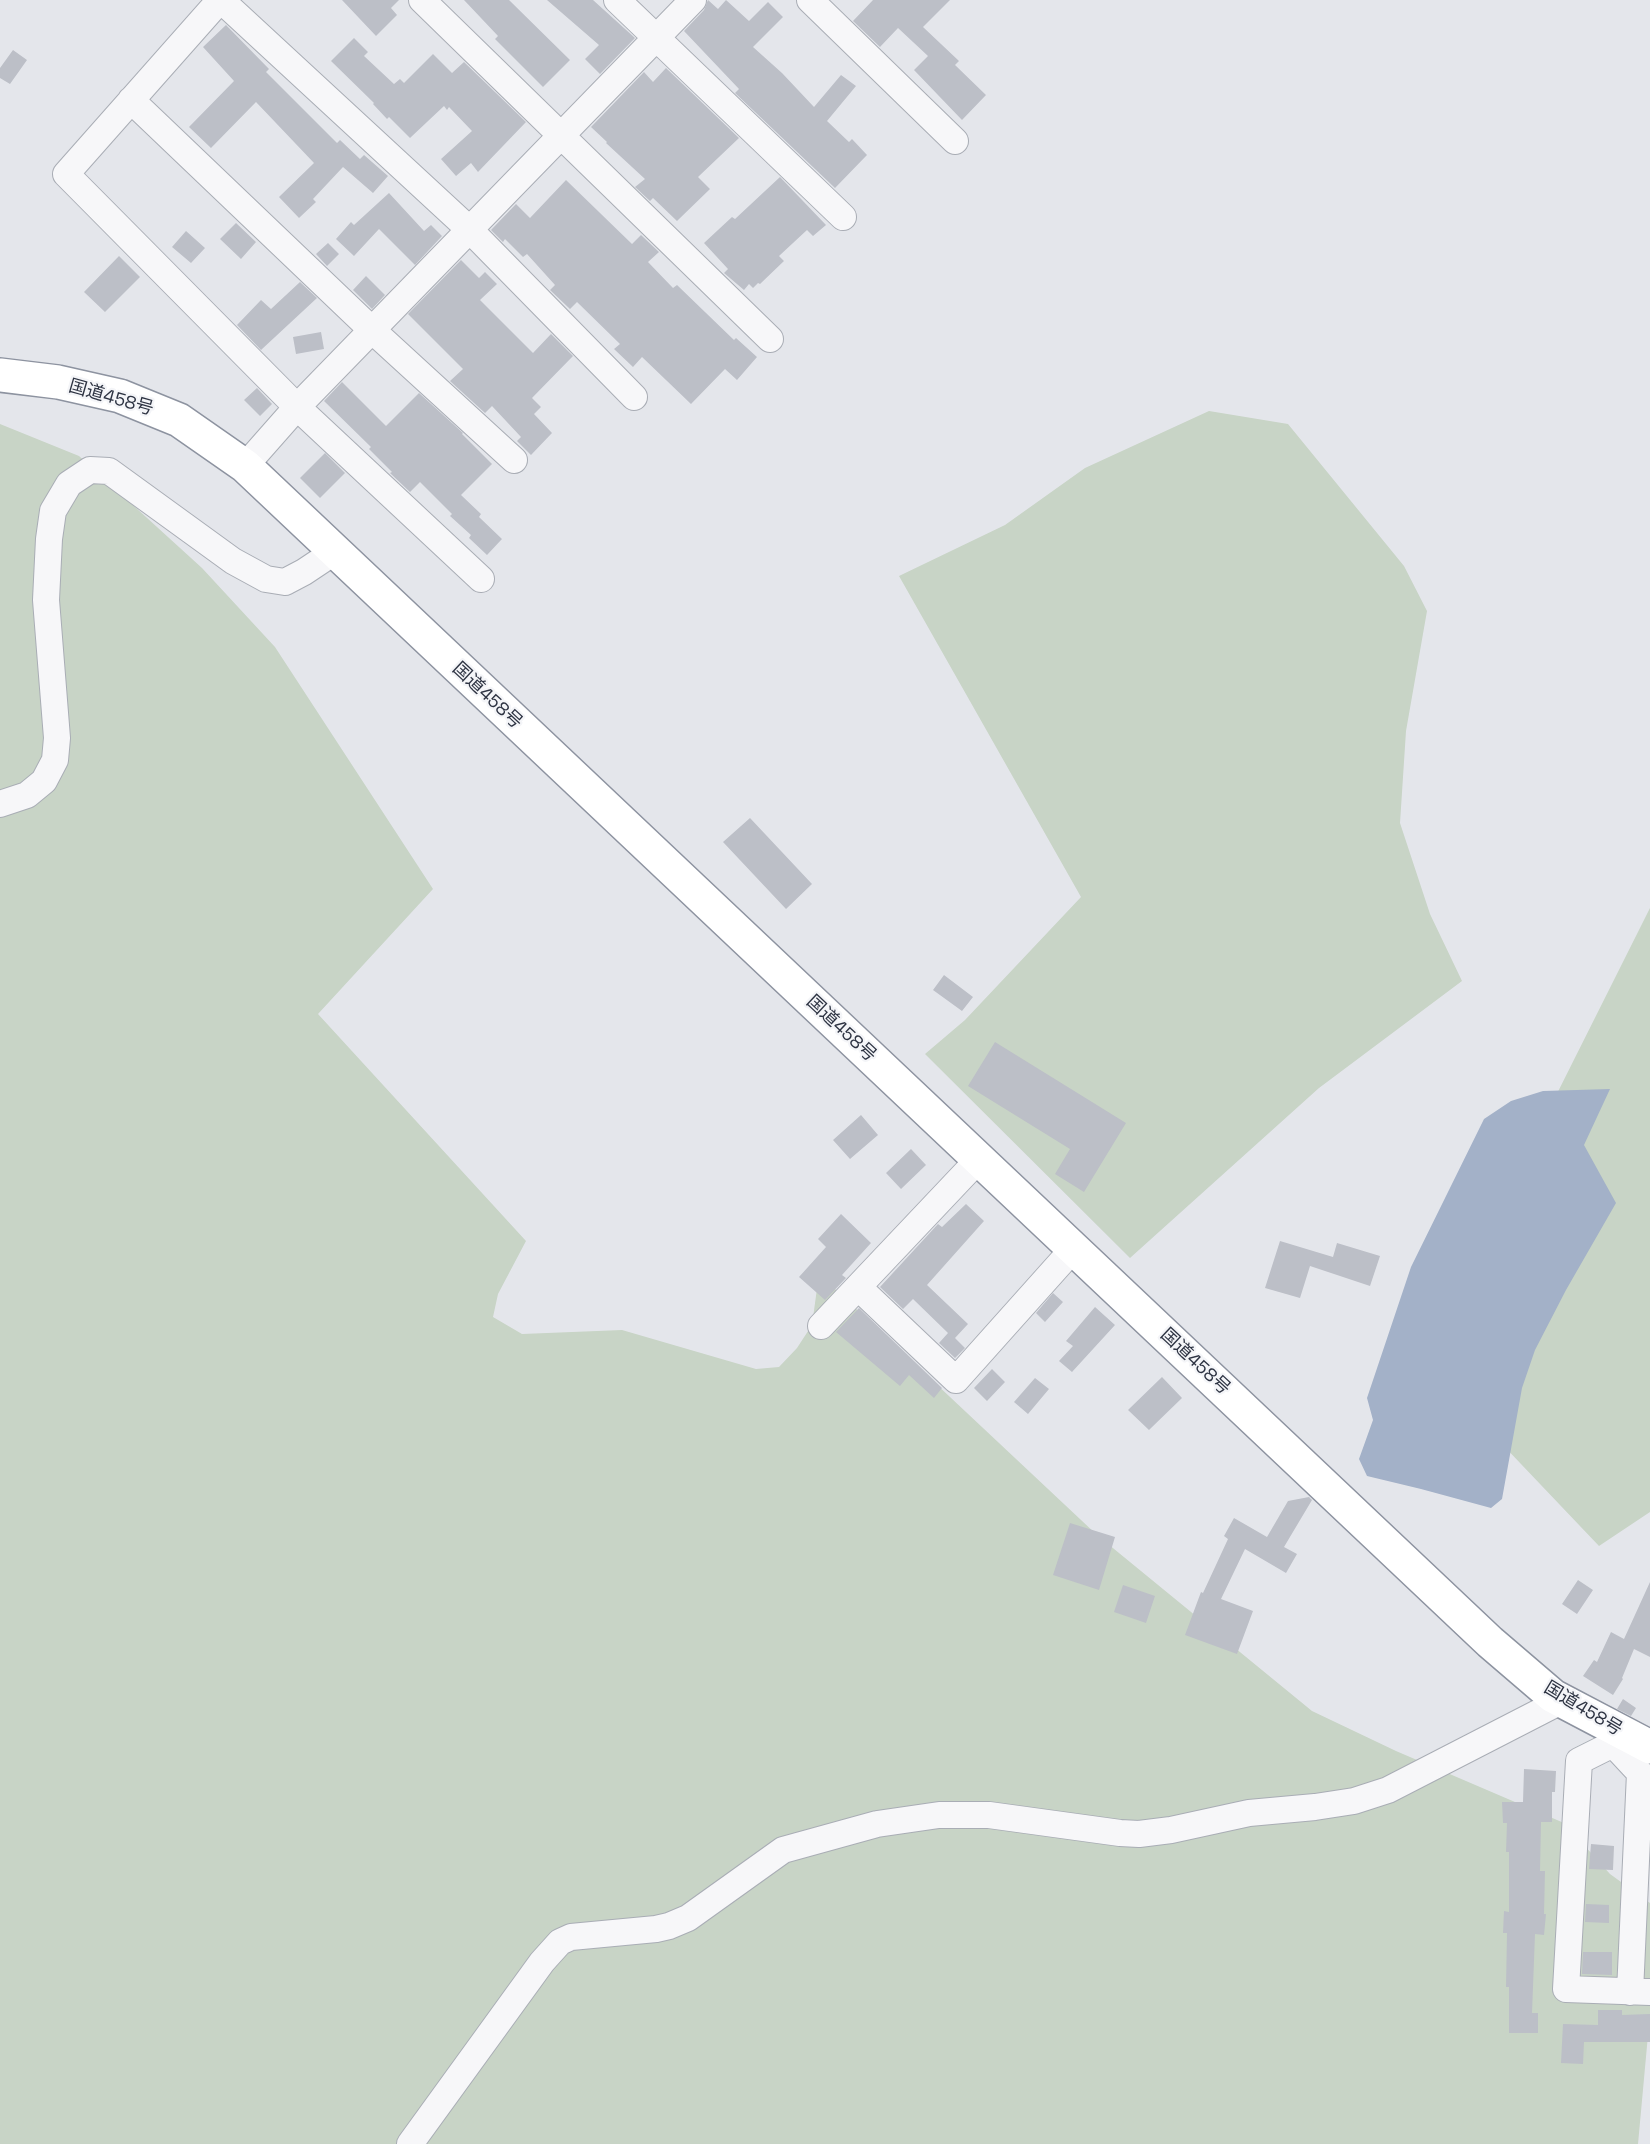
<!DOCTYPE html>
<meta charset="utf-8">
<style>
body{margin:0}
canvas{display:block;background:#e4e6eb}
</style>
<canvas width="1650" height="2144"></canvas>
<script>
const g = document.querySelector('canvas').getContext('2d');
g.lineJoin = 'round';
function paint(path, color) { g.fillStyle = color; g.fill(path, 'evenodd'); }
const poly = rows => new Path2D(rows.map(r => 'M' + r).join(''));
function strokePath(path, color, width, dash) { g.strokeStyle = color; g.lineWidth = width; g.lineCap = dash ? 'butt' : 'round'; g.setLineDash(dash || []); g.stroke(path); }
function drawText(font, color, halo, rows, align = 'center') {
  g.font = font + ' "Space Grotesk","Noto Sans JP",sans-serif'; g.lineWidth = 4.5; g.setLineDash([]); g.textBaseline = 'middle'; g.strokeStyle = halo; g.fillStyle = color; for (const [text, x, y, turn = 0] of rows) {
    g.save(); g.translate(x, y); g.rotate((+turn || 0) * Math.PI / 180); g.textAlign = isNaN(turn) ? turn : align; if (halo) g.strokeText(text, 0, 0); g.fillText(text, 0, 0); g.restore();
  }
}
paint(poly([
 [1209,411,1288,424,1404,566,1427,611,1406,731,1400,823,1430,914,1462,981,1319,1088,1130,1258,925,1054,965,1020,1081,897,899,576,1005,525,1085,468],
 [0,424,79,456,202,568,275,647,433,889,318,1014,526,1241,498,1294,493,1317,522,1334,622,1330,756,1369,779,1367,797,1348,812,1325,819,1274,1097,1535,1312,1711,1396,1751,1564,1823,1610,1874,1650,1903,1650,2031,1648,2035,1638,2144,0,2144],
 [1650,908,1650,1512,1599,1546,1423,1361]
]), '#c8d4c6');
paint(poly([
 [1610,1089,1584,1145,1616,1203,1566,1290,1535,1350,1522,1388,1502,1499,1491,1508,1421,1489,1367,1476,1359,1459,1373,1420,1367,1398,1411,1267,1484,1119,1511,1101,1543,1091]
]), '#a3b1c8');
paint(poly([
 [342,0,399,0,391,8,397,15,376,36],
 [464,0,509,0,570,60,543,87,495,39,498,36],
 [547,0,593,0,635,38,600,74,585,59,599,45],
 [708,0,718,9,726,0,749,21,768,2,783,17,753,47,782,73,814,107,841,75,856,86,827,121,849,142,852,139,867,155,835,188,735,93,739,89,684,31,704,10],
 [873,0,950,0,923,27,959,61,955,65,986,95,962,120,914,70,928,56,898,28,880,47,853,21],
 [226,25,269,69,266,72,337,143,340,140,360,159,364,155,388,176,373,193,343,167,313,199,316,202,299,218,279,197,314,163,256,102,211,148,189,127,234,81,203,47],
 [354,38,368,52,364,56,394,84,400,79,404,83,433,54,452,73,464,62,526,122,478,172,471,163,456,176,441,159,472,131,449,107,447,110,444,106,410,138,389,117,387,119,373,104,374,103,331,61],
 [13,50,27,60,10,84,0,78,0,68],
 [666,68,739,138,698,177,710,189,677,221,653,198,650,201,635,187,645,179,606,143,607,142,591,127,644,72,653,82],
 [780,177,826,225,813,236,807,230,779,256,784,261,760,284,758,283,753,288,749,284,744,290,724,273,728,269,704,243,732,217,735,219],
 [566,180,632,244,641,235,659,252,648,262,673,288,677,285,734,340,736,338,757,357,737,380,725,369,691,404,642,357,633,367,614,349,620,344,577,302,570,309,550,290,555,285,527,254,523,257,505,239,503,242,491,230,516,204,530,218],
 [389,193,424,231,431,225,442,236,415,265,379,229,354,256,336,239,351,222,354,225],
 [236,223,256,242,241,259,220,239],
 [186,231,205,248,191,263,172,247],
 [328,243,339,254,327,266,316,254],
 [119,256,140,277,105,312,84,292],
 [461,260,479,278,485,272,497,284,480,300,533,353,551,334,573,356,532,398,541,407,534,414,552,433,531,455,517,441,521,437,492,406,485,413,450,381,463,369,408,314],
 [366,276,385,295,372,309,353,290],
 [300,282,317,298,261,350,237,325,261,300,271,309],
 [321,332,324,349,296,354,293,337],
 [342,382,386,426,419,393,463,433,462,434,492,464,461,495,481,514,479,517,502,539,487,555,469,538,471,535,450,516,452,514,420,482,410,492,390,473,392,472,369,449,371,447,324,401],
 [257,388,272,404,260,416,244,400],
 [325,453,345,473,320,498,300,478],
 [750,818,812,884,786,909,723,842],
 [944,975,973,997,962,1011,933,990],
 [995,1042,1126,1123,1084,1192,1055,1174,1070,1149,968,1086],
 [861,1115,878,1135,850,1159,833,1140],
 [911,1149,926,1165,901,1189,886,1173],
 [966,1204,984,1221,927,1285,968,1324,955,1338,965,1348,955,1358,939,1343,948,1333,913,1299,903,1309,880,1287,938,1224,942,1227],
 [841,1214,871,1243,842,1275,846,1278,825,1300,799,1277,826,1247,818,1239],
 [1280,1241,1333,1257,1337,1243,1380,1256,1370,1286,1310,1266,1300,1298,1265,1288],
 [1053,1293,1063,1302,1045,1322,1036,1313],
 [1095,1307,1115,1325,1072,1372,1059,1361,1073,1346,1066,1341],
 [859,1308,942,1388,934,1398,909,1375,900,1386,836,1332],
 [992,1369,1005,1382,987,1401,974,1388],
 [1162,1377,1182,1398,1149,1430,1128,1410],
 [1035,1378,1049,1389,1028,1414,1014,1402],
 [1309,1497,1312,1500,1284,1547,1297,1554,1286,1573,1245,1549,1221,1599,1253,1611,1237,1654,1185,1635,1201,1592,1203,1593,1228,1539,1224,1536,1234,1518,1267,1537,1288,1501],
 [1070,1523,1115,1537,1099,1590,1053,1575],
 [1578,1580,1593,1590,1577,1614,1562,1604],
 [1650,1582,1650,1657,1634,1649,1622,1678,1623,1679,1613,1695,1583,1676,1594,1660,1597,1662,1611,1632,1624,1639],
 [1123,1585,1155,1596,1146,1623,1114,1612],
 [1623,1699,1636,1708,1631,1716,1617,1709],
 [1524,1769,1556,1771,1555,1792,1552,1792,1552,1822,1541,1822,1540,1871,1545,1871,1544,1914,1546,1914,1544,1935,1535,1934,1532,2013,1538,2013,1538,2033,1509,2033,1509,1987,1506,1987,1507,1933,1503,1933,1504,1911,1509,1912,1509,1852,1506,1852,1507,1823,1503,1823,1502,1802,1523,1802],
 [1591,1844,1614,1846,1613,1870,1589,1869],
 [1586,1904,1609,1905,1609,1923,1585,1922],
 [1583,1952,1612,1952,1612,1975,1582,1974],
 [1598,2010,1622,2010,1622,2015,1650,2014,1650,2042,1584,2042,1583,2064,1561,2063,1563,2024,1598,2025]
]), '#bcbfc7');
const minor = poly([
 [220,0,66,174,297,407,481,579],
 [221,0,470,230,634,397],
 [422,0,770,339],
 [617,0,843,217],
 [810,0,955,141],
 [131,100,372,330,514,460],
 [245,466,297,407,693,0],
 [0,804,27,795,44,781,55,760,57,738,46,600,49,539,53,511,69,484,90,470,109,471,233,561,266,579,285,582,304,572,334,552],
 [858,1287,956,1380,1074,1248],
 [821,1326,979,1159],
 [1629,1736,1579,1761,1566,1989,1650,1992],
 [1613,1744,1640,1773,1630,1992],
 [410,2144,542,1962,560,1942,571,1937,656,1929,669,1926,688,1918,783,1850,877,1824,939,1815,989,1815,1120,1833,1139,1834,1171,1830,1249,1813,1315,1807,1354,1801,1388,1790,1563,1700]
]);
const highway = poly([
 [0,375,58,382,120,396,179,420,245,466,1490,1642,1553,1696,1650,1747]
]);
strokePath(minor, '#a9adb5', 28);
strokePath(highway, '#8d93a0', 36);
strokePath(minor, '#f7f7f9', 26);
strokePath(highway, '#fff', 33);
drawText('18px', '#2d3342', '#f4f5f8', [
 ["国道458号",111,398,16],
 ["国道458号",487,696,43],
 ["国道458号",841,1029,43],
 ["国道458号",1195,1362,43],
 ["国道458号",1583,1709,31]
]);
</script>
